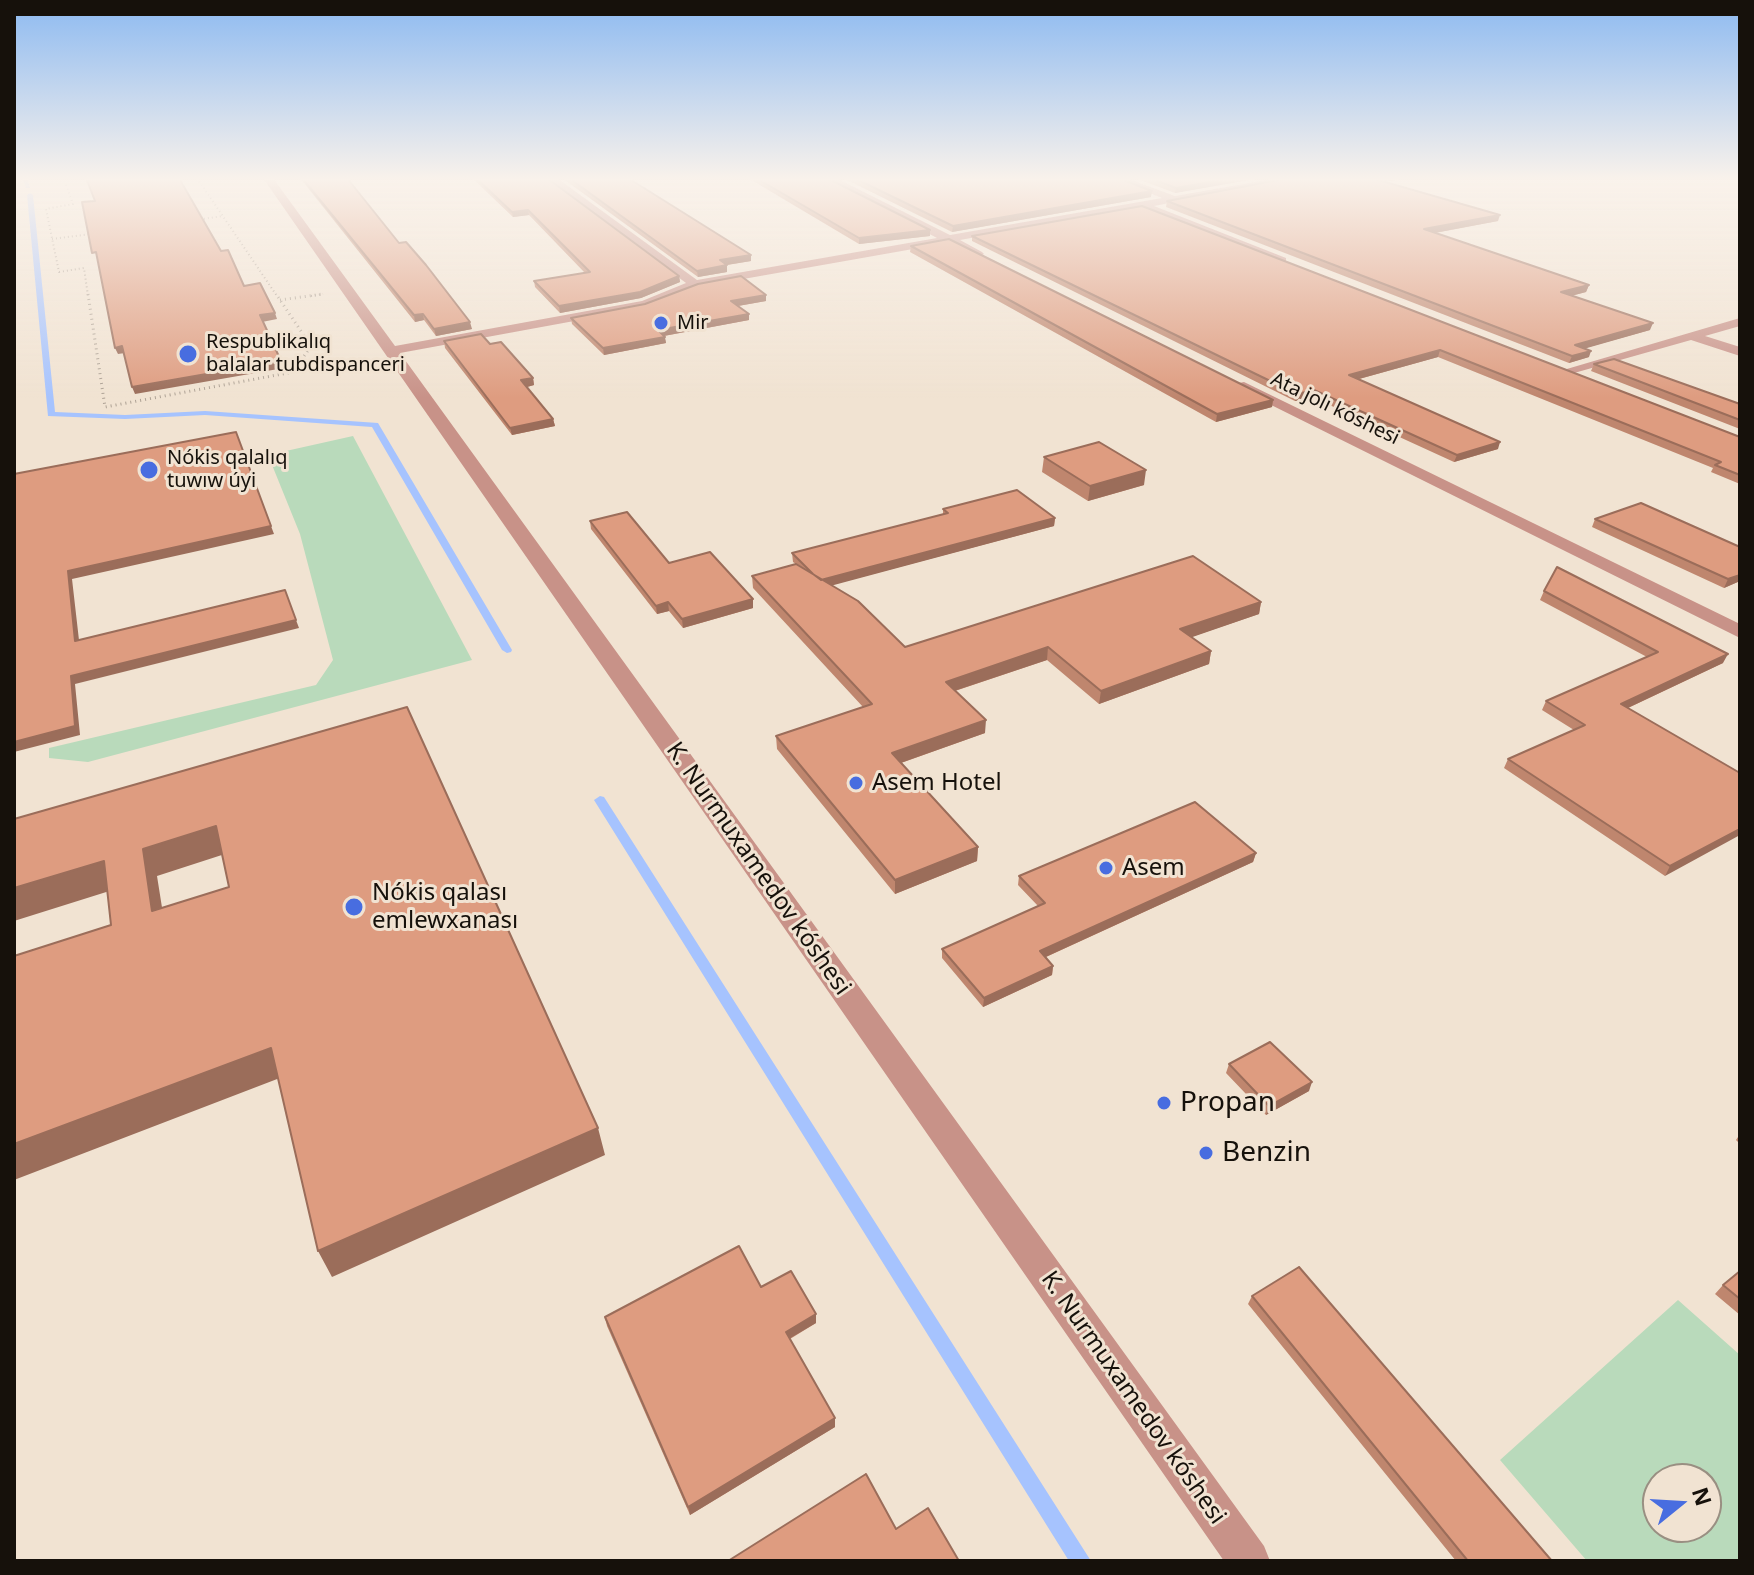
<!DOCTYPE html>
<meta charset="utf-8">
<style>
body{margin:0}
#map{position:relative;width:1754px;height:1575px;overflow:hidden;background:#f1e3d2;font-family:"Noto Sans",sans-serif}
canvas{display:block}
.frame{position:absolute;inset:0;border:16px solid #16110b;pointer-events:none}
.north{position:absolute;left:1642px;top:1463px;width:80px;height:80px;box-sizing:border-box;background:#f1e3d2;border:2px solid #998f82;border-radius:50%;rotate:72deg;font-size:22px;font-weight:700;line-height:32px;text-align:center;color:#16110b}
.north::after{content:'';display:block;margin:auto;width:28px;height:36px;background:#486de0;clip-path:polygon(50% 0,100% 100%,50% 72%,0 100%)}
</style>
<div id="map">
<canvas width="1754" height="1575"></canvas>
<div class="frame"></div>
<div class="north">N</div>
</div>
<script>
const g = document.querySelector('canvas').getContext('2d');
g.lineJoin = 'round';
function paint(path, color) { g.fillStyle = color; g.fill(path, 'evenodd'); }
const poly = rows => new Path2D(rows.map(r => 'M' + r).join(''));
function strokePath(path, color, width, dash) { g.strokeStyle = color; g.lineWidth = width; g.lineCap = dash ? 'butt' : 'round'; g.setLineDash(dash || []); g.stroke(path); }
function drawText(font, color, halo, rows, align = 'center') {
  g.font = font + ' "Noto Sans",sans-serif'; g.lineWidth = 6; g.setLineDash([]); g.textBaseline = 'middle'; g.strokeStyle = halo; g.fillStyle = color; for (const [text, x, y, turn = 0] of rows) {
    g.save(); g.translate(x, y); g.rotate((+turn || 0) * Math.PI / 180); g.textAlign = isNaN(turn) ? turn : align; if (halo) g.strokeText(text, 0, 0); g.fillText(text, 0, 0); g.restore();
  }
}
paint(poly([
 [353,436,472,660,88,762,49,758,49,748,316,685,333,660,300,534,268,455],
 [1678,1300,1740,1355,1740,1561,1587,1561,1500,1460],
 [1658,1479,1706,1479,1706,1527,1658,1527]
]), '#b9dabb');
paint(poly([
 [23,178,27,178,30,188,26,188,23,178],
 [30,193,33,195,55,412,125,415,205,411,378,423,512,650,511,652,507,653,502,650,372,427,205,415,125,419,48,416,27,195,30,193],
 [600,796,604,797,1091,1561,1069,1561,594,800,600,796]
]), '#a6c3fe');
strokePath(poly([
 [197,178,277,296],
 [66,185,73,204,46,209,59,272,84,268,88,296],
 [196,220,223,216],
 [52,239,91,234],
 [311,296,323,294]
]), '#ada194', 2, [1, 3]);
strokePath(poly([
 [88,294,105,407,293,372,311,346,276,294],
 [280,300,323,294]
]), '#ada194', 3, [1, 4]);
paint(poly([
 [263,178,273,178,395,346,642,301,686,283,546,178,557,178,697,280,937,238,823,178,836,178,950,235,1162,198,1112,178,1126,178,1175,196,1277,178,1299,178,1154,206,1286,258,1286,262,1282,264,1142,208,960,240,982,252,984,254,978,257,947,243,698,287,645,308,400,353,1264,1546,1270,1561,1224,1561,263,178],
 [1740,318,1740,326,1705,336,1740,347,1740,356,1691,340,1567,375,1560,371,1740,318],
 [1244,382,1740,624,1740,638,1239,389,1239,383,1244,382]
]), '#c89288');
paint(poly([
 [300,178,347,178,399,243,472,329,436,336,424,320,415,322],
 [472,178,547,178,679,276,680,282,641,298,560,313,535,287,534,281,585,273,529,215,513,217],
 [562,178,628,178,751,255,751,261,727,265,727,272,698,277],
 [748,178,827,178,930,230,930,236,859,244],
 [843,178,1118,178,1151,197,952,232],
 [1135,178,1260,178,1175,193],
 [1386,182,1498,221,1435,233,1589,285,1586,292,1571,296,1650,330,1585,348,1589,357,1569,363,1166,207,1167,201],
 [1142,206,1740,437,1740,484,1711,472,1713,468,1438,357,1359,379,1498,449,1454,462,1312,397,1295,401,972,241,972,236],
 [911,246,1273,400,1272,407,1216,422,910,252],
 [766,295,766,301,738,306,749,314,749,320,664,336,666,343,604,355,572,324,571,318],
 [444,341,490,344,533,378,534,385,527,387,553,419,555,426,512,435,445,348],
 [1594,364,1740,404,1740,429,1591,371],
 [1044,457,1144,485,1088,501,1042,472],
 [943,509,1055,518,1054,526,831,585,905,647,1261,602,1259,614,1191,637,1211,651,1209,664,1099,704,1047,660,955,691,985,733,901,763,978,847,977,861,895,894,777,749,776,736,863,707,753,588,752,576,796,564,793,562,792,553,943,514],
 [1595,519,1740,547,1740,581,1724,588,1592,527],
 [590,521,669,563,753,599,753,608,683,628,669,611,657,614,591,529],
 [1544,591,1723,663,1628,708,1740,773,1665,876,1504,768,1508,759,1574,730,1542,710,1546,701,1647,657,1540,600],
 [1256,853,1253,862,1046,957,1053,966,1052,975,983,1007,942,958,942,949,1038,906,1018,885,1019,876],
 [1229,1064,1309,1091,1266,1115,1226,1073],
 [1740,1134,1740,1144,1736,1140],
 [1740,1271,1740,1315,1715,1294,1723,1285],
 [761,1287,816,1314,816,1323,790,1339,835,1418,835,1427,690,1515,607,1326,605,1317],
 [1252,1296,1552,1561,1456,1561,1248,1304]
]), '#bf866e');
paint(poly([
 [1231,178,1260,178,1175,193,1176,188],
 [1378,178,1406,178,1374,184,1375,179],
 [1152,191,1151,197,952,232,953,226],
 [528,210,529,215,513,217,512,212],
 [1500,215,1498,221,1423,235,1424,229],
 [930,230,930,236,859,244,859,238],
 [751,255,751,261,720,266,720,260],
 [727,265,727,272,698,277,697,271],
 [679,276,680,282,641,298,560,313,559,306],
 [1589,285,1586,292,1559,299,1561,292],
 [766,295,766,301,732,307,731,301],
 [275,313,277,319,262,322,260,315],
 [423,314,424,320,415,322,414,315],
 [749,314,749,320,658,337,658,330],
 [470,322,472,329,436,336,434,329],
 [1653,323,1650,330,1573,352,1575,345],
 [665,337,666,343,604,355,603,348],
 [122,346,125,353,118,354,115,348],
 [1440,350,1438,357,1348,382,1349,375],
 [1591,351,1589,357,1569,363,1572,356],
 [281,361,284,368,135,394,132,387],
 [533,378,534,385,523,388,521,380],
 [1314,390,1312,397,1295,401,1297,394],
 [1273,400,1272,407,1216,422,1217,414],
 [553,419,555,426,512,435,510,428],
 [1500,442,1498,449,1454,462,1457,455],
 [1146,470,1144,485,1088,501,1090,486],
 [1055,518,1054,526,819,589,819,580],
 [271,526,274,534,72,579,80,649,75,641,68,571],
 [1740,575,1740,581,1724,588,1728,579],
 [753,599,753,608,683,628,682,619],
 [668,602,669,611,657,614,656,606],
 [1261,602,1259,614,1178,642,1180,629],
 [296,620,299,628,75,684,80,735,14,752,14,742,71,676],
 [1048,647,1047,660,945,694,946,682],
 [1211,651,1209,664,1099,704,1101,691],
 [1728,654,1723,663,1617,713,1621,704],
 [986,720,985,733,892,766,892,753],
 [216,826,228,853,157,876,167,939,152,911,143,849],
 [1740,829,1740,835,1665,876,1670,866],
 [978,847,977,861,895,894,895,880],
 [1256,853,1253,862,1039,960,1040,951],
 [104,861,119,888,14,921,14,888],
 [1053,966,1052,975,983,1007,984,998],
 [271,1048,285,1076,14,1180,14,1144],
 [1312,1082,1309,1091,1266,1115,1269,1106],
 [598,1128,605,1155,332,1277,318,1251],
 [816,1314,816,1323,787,1340,786,1332],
 [835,1418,835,1427,690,1515,688,1507]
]), '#9b6d5a');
const building = poly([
 [86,178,179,178,221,251,228,250,244,286,260,283,275,313,260,315,281,361,132,387,122,346,115,348,96,252,92,253,82,202,95,201,86,178],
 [302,178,347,178,399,243,406,242,426,265,470,322,434,329,423,314,414,315,302,178],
 [476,178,547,178,679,276,640,292,559,306,534,281,590,272,528,210,512,212,476,178],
 [569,178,628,178,751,255,720,260,727,265,697,271,569,178],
 [756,178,827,178,930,230,859,238,756,178],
 [854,178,1118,178,1152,191,953,226,854,178],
 [1150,178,1231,178,1176,188,1150,178],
 [1289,178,1378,178,1375,179,1500,215,1424,229,1589,285,1561,292,1653,323,1575,345,1591,351,1572,356,1167,201,1289,178],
 [1142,206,1740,437,1740,475,1715,465,1721,462,1440,350,1349,375,1500,442,1457,455,1314,390,1297,394,972,236,1142,206],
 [949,239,1273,400,1217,414,911,246,949,239],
 [741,276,766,295,731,301,749,314,658,330,665,337,603,348,571,318,645,304,698,284,741,276],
 [481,334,490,344,501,342,533,378,521,380,553,419,510,428,444,341,481,334],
 [1614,359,1740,404,1740,420,1594,364,1614,359],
 [236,432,271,526,68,571,75,641,285,590,296,620,71,676,75,726,14,742,14,474,236,432],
 [1099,442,1146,470,1090,486,1044,457,1099,442],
 [1017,490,1055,518,821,580,813,574,792,553,948,513,943,509,1017,490],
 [1641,503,1740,547,1740,575,1728,579,1595,519,1641,503],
 [627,512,669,563,710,552,753,599,682,619,668,602,656,606,590,521,627,512],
 [1193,556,1261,602,1180,629,1211,651,1101,691,1048,647,946,682,986,720,892,753,978,847,895,880,776,736,872,704,752,576,796,564,858,601,905,647,1193,556],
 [1557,567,1728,654,1621,704,1740,773,1740,829,1670,866,1508,759,1585,725,1546,701,1658,652,1544,591,1557,567],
 [407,707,598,1128,318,1251,271,1048,14,1144,14,956,111,925,104,861,14,888,14,819,407,707],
 [216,826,229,887,152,911,143,849,216,826],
 [1195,802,1256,853,1040,951,1053,966,984,998,942,949,1045,903,1019,876,1195,802],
 [1270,1042,1312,1082,1269,1106,1229,1064,1270,1042],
 [739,1246,761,1287,791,1271,816,1314,786,1332,835,1418,688,1507,605,1317,739,1246],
 [1299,1267,1552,1561,1468,1561,1252,1296,1299,1267],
 [1740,1271,1740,1299,1723,1285,1740,1271],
 [866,1474,896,1529,928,1508,959,1561,728,1561,866,1474]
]);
paint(building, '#de9c80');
strokePath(building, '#9b6d5a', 2);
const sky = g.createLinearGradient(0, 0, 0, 398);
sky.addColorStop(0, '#8dbaf1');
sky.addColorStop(0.45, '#f9f2eb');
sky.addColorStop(1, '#f9f2eb00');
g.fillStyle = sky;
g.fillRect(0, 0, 1754, 398);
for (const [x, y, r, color] of [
 [661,323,8,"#486de0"],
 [188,354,10,"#486de0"],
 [149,470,10,"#486de0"],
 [856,783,8,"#486de0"],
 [1106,868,8,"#486de0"],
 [354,907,10,"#486de0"],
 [1164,1103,8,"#486de0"],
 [1206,1153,8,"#486de0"]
]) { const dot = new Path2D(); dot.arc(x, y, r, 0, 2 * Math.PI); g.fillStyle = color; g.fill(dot); strokePath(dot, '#f1e3d2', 3); }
drawText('20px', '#16110b', '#f1e3d2', [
 ["Mir",677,323],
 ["Respublikalıq",206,342],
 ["balalar tubdispanceri",206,365],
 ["Nókis qalalıq",167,458],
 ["tuwıw úyi",167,481]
], 'left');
drawText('20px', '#16110b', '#f1e3d2', [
 ["Ata jolı kóshesi",1335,409,26]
]);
drawText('24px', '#16110b', '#f1e3d2', [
 ["Asem Hotel",872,783],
 ["Asem",1122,868],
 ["Nókis qalası",372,893],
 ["emlewxanası",372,921]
], 'left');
drawText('24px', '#16110b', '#f1e3d2', [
 ["K. Nurmuxamedov kóshesi",758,869,55],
 ["K. Nurmuxamedov kóshesi",1133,1398,55]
]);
drawText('28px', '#16110b', '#f1e3d2', [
 ["Propan",1180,1103],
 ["Benzin",1222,1153]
], 'left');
</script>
